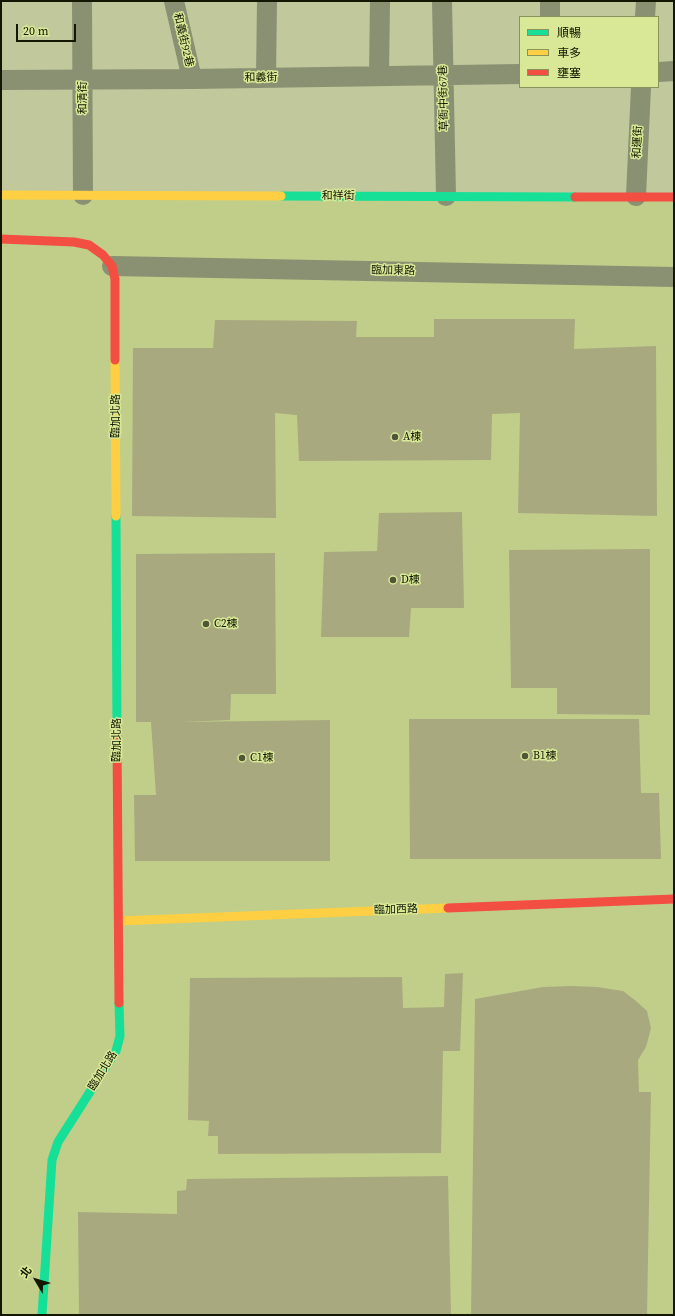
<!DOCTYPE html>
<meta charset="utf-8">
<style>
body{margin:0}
#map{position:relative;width:675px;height:1316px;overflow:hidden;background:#c0c89c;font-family:"Source Serif 4","Noto Sans TC",serif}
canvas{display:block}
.frame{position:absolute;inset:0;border:2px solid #131700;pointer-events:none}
.legend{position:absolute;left:519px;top:16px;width:140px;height:72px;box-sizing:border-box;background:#d8e896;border:1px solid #89945a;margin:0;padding:5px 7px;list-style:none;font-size:12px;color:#131700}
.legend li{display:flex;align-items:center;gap:8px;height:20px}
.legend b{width:20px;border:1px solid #89945a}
.north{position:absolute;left:16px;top:1260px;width:40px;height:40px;-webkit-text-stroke:3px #d8e896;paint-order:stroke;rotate:308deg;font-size:11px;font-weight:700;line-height:16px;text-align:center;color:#131700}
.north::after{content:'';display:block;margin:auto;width:14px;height:18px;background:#131700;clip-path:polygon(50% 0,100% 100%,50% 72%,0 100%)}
.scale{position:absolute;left:16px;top:24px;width:60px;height:18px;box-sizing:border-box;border:2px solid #131700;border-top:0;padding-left:5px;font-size:12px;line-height:14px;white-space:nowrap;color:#131700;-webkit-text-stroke:3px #d8e896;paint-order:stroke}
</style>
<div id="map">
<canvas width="675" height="1316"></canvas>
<div class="frame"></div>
<ul class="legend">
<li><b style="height:5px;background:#16e098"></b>順暢</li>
<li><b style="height:5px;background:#ffcf43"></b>車多</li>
<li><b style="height:5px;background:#f24e42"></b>壅塞</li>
</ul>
<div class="north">北</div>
<div class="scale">20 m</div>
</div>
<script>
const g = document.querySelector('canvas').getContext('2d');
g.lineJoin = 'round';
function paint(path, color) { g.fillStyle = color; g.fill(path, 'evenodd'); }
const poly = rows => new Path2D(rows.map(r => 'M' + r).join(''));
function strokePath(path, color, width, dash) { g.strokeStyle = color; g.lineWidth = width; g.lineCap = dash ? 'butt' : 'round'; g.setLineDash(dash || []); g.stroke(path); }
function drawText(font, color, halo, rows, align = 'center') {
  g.font = font + ' "Source Serif 4","Noto Sans TC",serif'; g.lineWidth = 3; g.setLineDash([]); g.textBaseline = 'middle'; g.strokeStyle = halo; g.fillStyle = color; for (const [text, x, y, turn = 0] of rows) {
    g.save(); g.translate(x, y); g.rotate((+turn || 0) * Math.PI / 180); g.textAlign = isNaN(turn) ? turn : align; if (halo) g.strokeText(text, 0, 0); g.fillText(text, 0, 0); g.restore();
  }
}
paint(poly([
 [1,195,674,197,674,1315,1,1315]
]), '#c1ce89');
paint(poly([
 [434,319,575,319,574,349,656,346,657,516,518,513,520,413,492,414,491,460,299,461,297,415,275,413,276,518,132,516,133,348,213,348,215,320,357,321,356,337,434,337],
 [462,512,464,608,411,608,409,637,321,637,324,552,377,551,379,513],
 [650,549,650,715,557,714,557,688,511,688,509,550],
 [275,553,276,694,231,694,230,720,181,722,330,720,330,861,135,861,134,795,156,795,151,722,136,722,136,554],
 [409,719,639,719,641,793,659,793,661,859,410,859],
 [463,973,460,1051,443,1051,441,1153,218,1154,218,1136,208,1136,209,1121,188,1120,190,978,402,977,403,1008,444,1007,445,974],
 [571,986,597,987,623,991,636,1001,647,1011,651,1028,646,1047,638,1060,639,1092,651,1092,647,1315,471,1315,475,999,543,987],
 [448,1176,451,1315,79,1315,78,1212,177,1214,177,1191,186,1190,187,1179]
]), '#a9a97f');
strokePath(poly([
 [82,1,83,195],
 [174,1,192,79],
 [442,1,446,196],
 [550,1,550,17],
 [645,17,646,1],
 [658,72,674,71],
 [379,76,380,1],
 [266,78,267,1],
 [1,80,192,79,520,74],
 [636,196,641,87],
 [112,266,674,277]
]), '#8a9072', 20);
strokePath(poly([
 [281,196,575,197],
 [116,516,117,740],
 [42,1315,52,1160,58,1142,116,1051,120,1036,119,1003]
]), '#16e098', 9);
strokePath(poly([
 [1,195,281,196],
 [115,360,116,516],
 [118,921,448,908]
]), '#ffcf43', 9);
strokePath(poly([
 [575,197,674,197],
 [1,239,74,242,89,245,103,255,112,266,115,279,115,360],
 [117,740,119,1003],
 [448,908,674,899]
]), '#f24e42', 9);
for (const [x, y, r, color] of [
 [395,437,4,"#505537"],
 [393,580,4,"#505537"],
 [206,624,4,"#505537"],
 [525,756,4,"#505537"],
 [242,758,4,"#505537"]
]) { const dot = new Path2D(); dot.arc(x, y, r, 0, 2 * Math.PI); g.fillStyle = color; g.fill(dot); strokePath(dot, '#d8e896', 1.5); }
drawText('11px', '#131700', '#d8e896', [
 ["和義街92巷",183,40,77],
 ["和義街",261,78,-1],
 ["和清街",83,98,-90],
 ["草衙中街67巷",444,98,-91],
 ["和運街",638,142,-87],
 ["和祥街",338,196],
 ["臨加東路",393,271,1],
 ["臨加北路",116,416,-90],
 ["臨加北路",117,740,-90],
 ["臨加西路",396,910,-2],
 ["臨加北路",103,1071,-58]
]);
drawText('11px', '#131700', '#d8e896', [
 ["A棟",403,437],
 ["D棟",401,580],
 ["C2棟",214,624],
 ["B1棟",533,756],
 ["C1棟",250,758]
], 'left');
</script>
